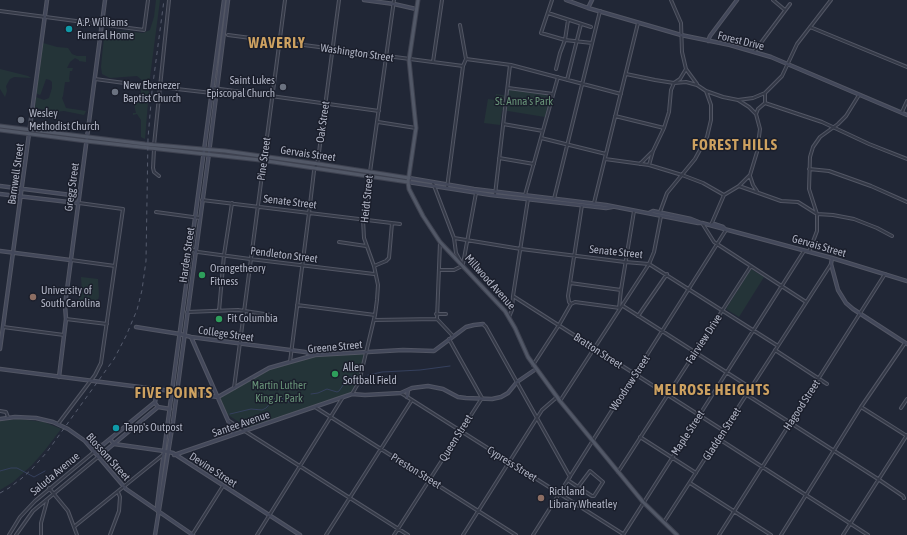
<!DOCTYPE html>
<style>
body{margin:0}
canvas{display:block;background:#212736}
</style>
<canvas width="907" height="535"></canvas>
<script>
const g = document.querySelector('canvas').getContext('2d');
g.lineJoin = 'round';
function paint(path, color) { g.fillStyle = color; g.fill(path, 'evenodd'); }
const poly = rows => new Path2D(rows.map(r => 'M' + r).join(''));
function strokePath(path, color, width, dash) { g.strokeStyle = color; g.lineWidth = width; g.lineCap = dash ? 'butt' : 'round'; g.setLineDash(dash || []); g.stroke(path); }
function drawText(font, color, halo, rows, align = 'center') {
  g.font = font + ' "Asap Condensed",sans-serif'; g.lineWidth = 3; g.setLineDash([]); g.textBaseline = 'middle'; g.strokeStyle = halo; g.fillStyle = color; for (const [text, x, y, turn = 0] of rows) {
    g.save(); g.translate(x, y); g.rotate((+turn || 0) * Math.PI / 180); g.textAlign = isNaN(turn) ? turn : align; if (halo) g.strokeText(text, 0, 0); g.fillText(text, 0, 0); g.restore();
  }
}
paint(poly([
 [156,0,160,0,150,77,145,139,141,137,141,120,137,114,133,115,133,113,136,113,134,104,139,102,143,81,137,76,110,78,102,74,101,67,104,36,111,31,124,31,143,33,150,30,154,17],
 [43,43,57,47,68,48,72,54,77,56,86,56,86,62,79,61,79,60,75,58,70,62,67,68,73,68,72,71,70,71,69,79,70,81,69,82,65,82,63,96,62,98,66,108,86,111,84,115,64,111,54,112,35,108,36,97,44,100,49,98,52,88,52,82,50,80,46,79,41,93,40,95,36,93],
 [0,69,28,76,31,78,14,77,10,79,6,86,7,91,5,97,0,89],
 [509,88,551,95,545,117,502,110,500,125,484,123,488,99,495,100,496,94,508,96],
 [751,269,764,277,739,317,726,309],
 [81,277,98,279,99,296,98,300,86,306,80,305,78,300,82,293],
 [366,352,359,382,352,394,250,429,225,413,218,397,269,368,315,355],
 [19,419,44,422,61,429,45,450,32,465,13,482,0,490,0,421]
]), '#243438');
strokePath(poly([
 [368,375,382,372,420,370,450,366],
 [311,394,318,393,327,389,337,392,339,391,348,378,353,376],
 [230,414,251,409,262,410,266,408,275,398,281,398,289,402,292,401,296,395],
 [0,471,11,468,17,468,34,477,45,471]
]), '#35405d', 1);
const street = poly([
 [552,0,541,33,565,40,568,20],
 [671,0,681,23,682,52,686,69,697,84],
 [773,0,785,10],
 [0,11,144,30,148,0],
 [548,13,591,27],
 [810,27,907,67],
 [228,35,463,66],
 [754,52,790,4],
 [466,59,511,65,621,94],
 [433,62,442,0],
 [556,69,560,53,565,40,592,43],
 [626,74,655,80,674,83,686,82,697,85,706,91,723,97,738,100,749,107,756,114],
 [95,79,139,85],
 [567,80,581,24],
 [159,87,212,93],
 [213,88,379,111],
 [508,88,553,94],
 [765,93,765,103],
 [738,100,753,98,765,93,782,76,797,44,831,0],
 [765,103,822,122,869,144,907,159],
 [902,112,907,101],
 [615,116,664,128],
 [378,122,416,128],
 [503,124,543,131],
 [541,138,606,154],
 [154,145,169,0],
 [154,149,153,168,154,172,159,176],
 [499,158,534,164],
 [605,159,649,165,682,175,703,183,724,195],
 [640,164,652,152],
 [649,165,653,151,664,128,669,112,671,90,674,83,680,79,686,69],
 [809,169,829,171,871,186,907,202],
 [370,172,394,0],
 [750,176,753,185,757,191],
 [433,183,454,238,456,253,462,264],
 [739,186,781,201,798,202,817,214,833,215,854,219,877,228,892,236],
 [447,188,463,66,466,59,460,25],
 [495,195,510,65],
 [525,195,558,77],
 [724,195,739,186,750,175,757,152,760,129,756,114,758,109,765,103],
 [554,199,600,11],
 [202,200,400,224],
 [594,203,638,23],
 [156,212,200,218],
 [660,212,667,193,695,159,707,137,711,120,711,105,706,91],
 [702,223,714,242,806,302],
 [711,225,724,195],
 [454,238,521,249,625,262,649,264,778,346],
 [339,242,366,246],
 [440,242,437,319,453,336],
 [191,249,198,252,250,259,374,274],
 [809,252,817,231,817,214,809,189,810,157,813,147,820,137,838,124,846,116,859,95],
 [71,260,115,266],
 [463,264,476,193],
 [374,266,386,261,389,258,392,223],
 [439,270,454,270,462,266],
 [570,283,621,290],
 [513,296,724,431],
 [571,304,569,302,568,296,582,205],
 [571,304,575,302,620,308],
 [297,305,375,315],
 [623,306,751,388],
 [619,308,621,290,634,211],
 [219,311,224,255,232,203],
 [187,312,238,310,271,315],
 [436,314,446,314],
 [638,316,667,274],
 [509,317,512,310,513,296,528,199],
 [66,319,107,324],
 [374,320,437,319],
 [483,324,486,327,570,477],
 [3,327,64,335],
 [775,350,827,384],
 [290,362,309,213,314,171,318,160,339,0],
 [533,365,559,325,571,304],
 [234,388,285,0],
 [401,393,623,534],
 [352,394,359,382,375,315,377,300,378,285,374,266,364,238,363,219,369,176],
 [747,395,878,479,903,496,904,498],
 [560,401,649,264,654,252,661,216],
 [315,407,516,535],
 [861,407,907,436],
 [901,408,907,399],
 [0,411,6,412,8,417],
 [229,421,408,535],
 [58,424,95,375,101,363,123,209,79,203],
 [640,437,696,473],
 [719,439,868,535],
 [618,472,751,266],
 [568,480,569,481,578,487,592,496,594,496,603,482,590,471,578,487],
 [690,483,771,535],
 [49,488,68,511,77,535],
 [664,522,831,264],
 [75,526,164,454],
 [9,535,20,517,35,501,94,452],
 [16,535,33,511,98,457],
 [41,535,41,523,47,501],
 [110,535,119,511,120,497,118,492],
 [192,535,223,486],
 [257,535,343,397],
 [326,535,412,400],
 [394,535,482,398,449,339],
 [463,535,542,410,557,397],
 [533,535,726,230],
 [623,535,804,251],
 [719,535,885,274],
 [781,535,861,407,905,343],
 [843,535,907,435]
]);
const secondary = poly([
 [364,0,394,4,416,9],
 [566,0,588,8,681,35,730,45,771,57,907,115],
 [588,8,592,0],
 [708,41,710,36,737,0],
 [409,178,474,189,606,205,698,223,702,223,832,258,907,281],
 [408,182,491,195,606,208,612,207],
 [0,186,79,196],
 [0,194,77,203],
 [649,213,653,211,691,219,701,223],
 [711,225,714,224,723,227,726,230],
 [0,251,70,260],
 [832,258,831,264,838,290,846,303,853,309,907,344],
 [136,327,180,334,191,337,305,352,313,355],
 [191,337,234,434],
 [0,349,47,0],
 [0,369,218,397,269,368,290,362,315,355,403,350,434,351,466,327,474,325,483,324],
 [59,377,66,319,65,305,105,0],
 [157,389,155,403,158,407],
 [407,397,408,390],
 [158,407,170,409],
 [0,419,15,417,36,418,53,422,68,429,85,441,126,489,193,535],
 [110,439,114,444,164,451,173,453,300,535],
 [87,442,95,446,101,445],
 [94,452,155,402],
 [174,455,352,394,365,395,401,393,412,388,428,386,443,389,458,397,466,398,492,399,501,397,508,393,517,382,536,369],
 [98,457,158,407],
 [158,512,157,506,164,451,224,0],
 [155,535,173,422,209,153,228,0]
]);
const primary = poly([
 [418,0,409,60,416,128,408,182,409,189,423,216,440,242,505,311,515,328,528,357,560,401,643,502,677,535],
 [0,126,145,144,225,151,319,164,409,178],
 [0,130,86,141,260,160,408,182]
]);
strokePath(street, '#525664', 4);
strokePath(secondary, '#525664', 4.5);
strokePath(primary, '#3e4250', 5);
strokePath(street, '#343947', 2);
strokePath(secondary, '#43485a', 2.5);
strokePath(primary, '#525867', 3);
strokePath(poly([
 [0,493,9,488,22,478,32,469,47,452,114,359,126,336,137,310,142,290,146,261,148,138,152,91,164,0]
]), '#565c6e', 1, [4, 4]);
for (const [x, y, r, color] of [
 [69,29,4,"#0f9aa8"],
 [283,87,4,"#6b7280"],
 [115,92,4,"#6b7280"],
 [21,120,4,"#6b7280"],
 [202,275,4,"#2e9e5b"],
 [33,297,4,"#8d6e63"],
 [219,319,4,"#2e9e5b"],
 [335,374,4,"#2e9e5b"],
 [116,428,4,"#0f9aa8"],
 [541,498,4,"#8d6e63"]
]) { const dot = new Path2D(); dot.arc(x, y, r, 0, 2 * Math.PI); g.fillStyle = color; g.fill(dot); strokePath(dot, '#1a1e2b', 1.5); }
drawText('11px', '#afb3c3', '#1a1e2b', [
 ["A.P. Williams",77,23],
 ["Funeral Home",77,36],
 ["Saint Lukes",275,81,"right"],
 ["Episcopal Church",275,94,"right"],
 ["New Ebenezer",123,86],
 ["Baptist Church",123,99],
 ["Wesley",29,114],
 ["Methodist Church",29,127],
 ["Orangetheory",210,269],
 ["Fitness",210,282],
 ["University of",41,291],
 ["South Carolina",41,304],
 ["Fit Columbia",227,319],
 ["Allen",343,368],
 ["Softball Field",343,381],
 ["Tapp's Outpost",124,428],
 ["Richland",549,492],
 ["Library Wheatley",549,505]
], 'left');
drawText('11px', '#afb3c3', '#1a1e2b', [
 ["Forest Drive",741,41,14],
 ["Washington Street",357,53,8],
 ["Oak Street",323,122,-82],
 ["Gervais Street",308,154,8],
 ["Pine Street",264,159,-82],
 ["Barnwell Street",16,174,-82],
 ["Gregg Street",72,187,-82],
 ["Heidt Street",367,199,-84],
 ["Senate Street",290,202,7],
 ["Gervais Street",819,246,16],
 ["Senate Street",616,252,6],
 ["Harden Street",187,255,-82],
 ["Pendleton Street",284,255,7],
 ["Millwood Avenue",490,282,48],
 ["College Street",226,334,8],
 ["Fairview Drive",704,339,-57],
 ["Greene Street",335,347,-5],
 ["Bratton Street",598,351,33],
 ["Woodrow Street",630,383,-57],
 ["Hagood Street",802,405,-57],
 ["Santee Avenue",241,424,-19],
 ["Maple Street",688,433,-57],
 ["Gladden Street",722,434,-57],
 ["Queen Street",456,438,-58],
 ["Blossom Street",108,457,48],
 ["Cypress Street",512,464,32],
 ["Devine Street",213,470,33],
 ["Preston Street",416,471,32],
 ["Saluda Avenue",55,474,-40]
]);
drawText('11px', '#689378', '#1a1e2b', [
 ["St. Anna's Park",524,102],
 ["Martin Luther",279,386],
 ["King Jr. Park",279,399]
]);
g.letterSpacing = '1px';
drawText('bold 15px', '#cda160', '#1a1e2b', [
 ["WAVERLY",277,43],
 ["FOREST HILLS",735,145],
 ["MELROSE HEIGHTS",712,390],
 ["FIVE POINTS",174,393]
]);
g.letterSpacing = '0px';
</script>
